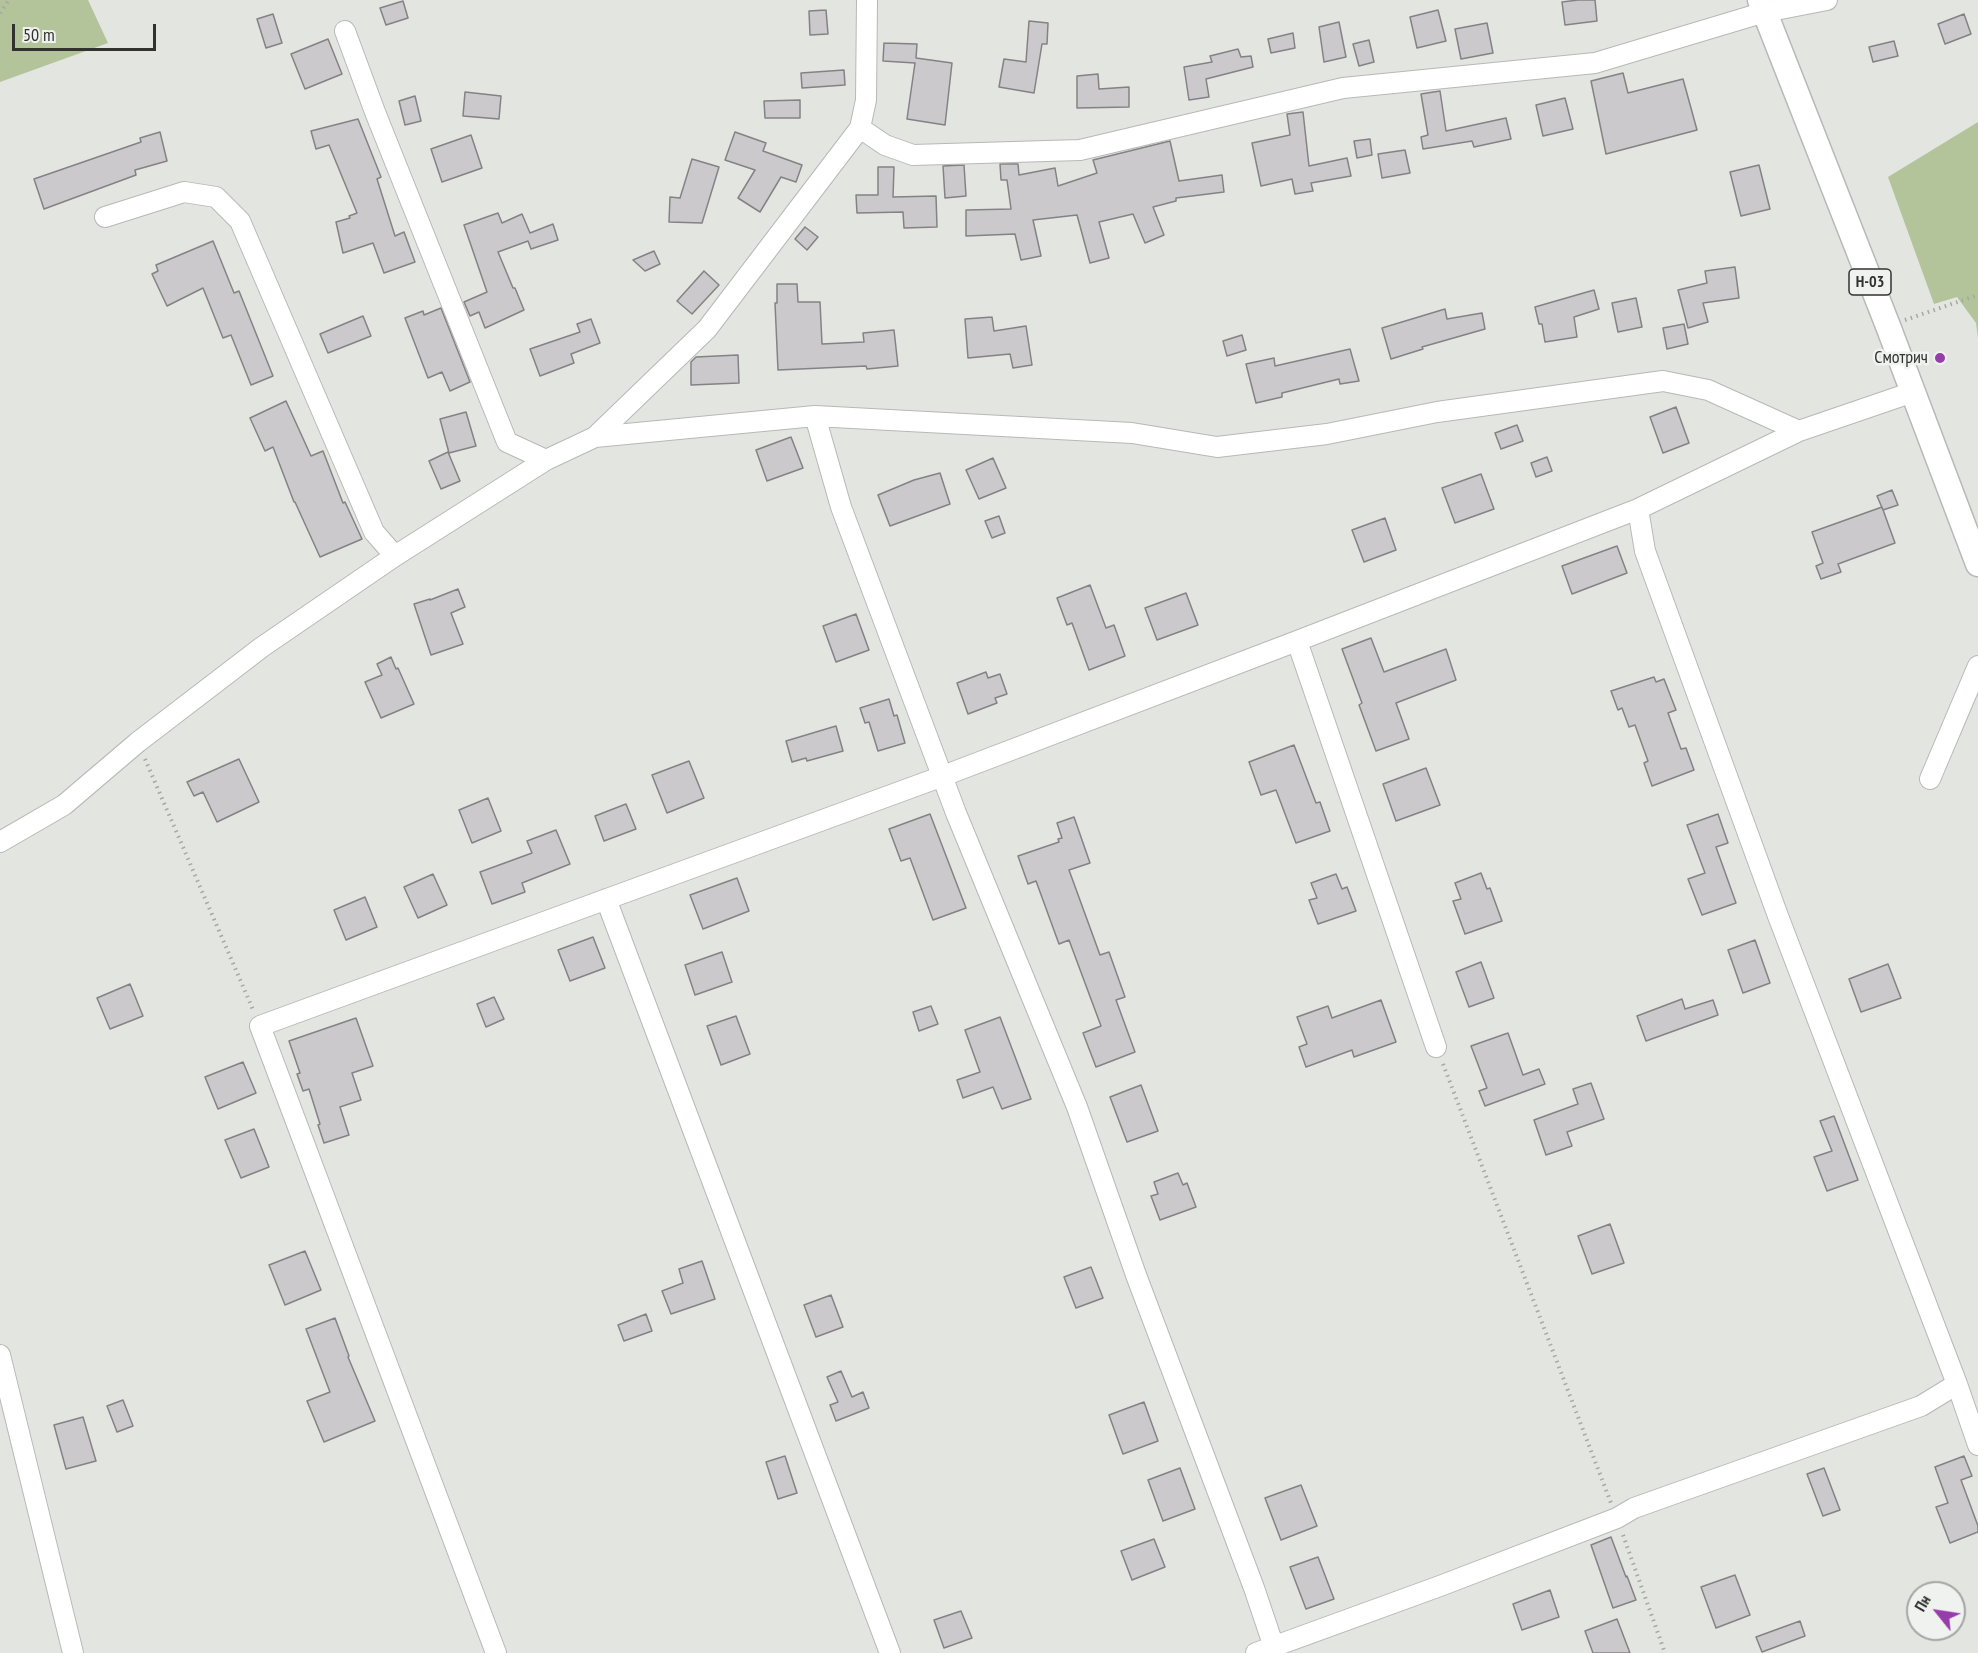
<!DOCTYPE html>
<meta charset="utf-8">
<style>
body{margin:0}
#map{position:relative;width:1978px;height:1653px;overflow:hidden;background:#e3e5e1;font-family:"PT Sans Narrow",sans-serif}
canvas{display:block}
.north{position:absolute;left:1906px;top:1581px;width:60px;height:60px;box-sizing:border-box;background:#f0f2ef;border:2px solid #a4a6a3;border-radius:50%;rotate:300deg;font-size:16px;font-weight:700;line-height:24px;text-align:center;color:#323331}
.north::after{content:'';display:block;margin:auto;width:21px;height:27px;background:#953eaa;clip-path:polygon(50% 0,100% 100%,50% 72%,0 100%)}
.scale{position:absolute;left:12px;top:24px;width:144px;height:27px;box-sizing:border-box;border:3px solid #323331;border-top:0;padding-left:8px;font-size:18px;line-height:21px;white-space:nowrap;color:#323331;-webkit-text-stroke:4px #f0f2ef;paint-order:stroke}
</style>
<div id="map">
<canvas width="1978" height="1653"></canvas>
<div class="north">Пн</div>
<div class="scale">50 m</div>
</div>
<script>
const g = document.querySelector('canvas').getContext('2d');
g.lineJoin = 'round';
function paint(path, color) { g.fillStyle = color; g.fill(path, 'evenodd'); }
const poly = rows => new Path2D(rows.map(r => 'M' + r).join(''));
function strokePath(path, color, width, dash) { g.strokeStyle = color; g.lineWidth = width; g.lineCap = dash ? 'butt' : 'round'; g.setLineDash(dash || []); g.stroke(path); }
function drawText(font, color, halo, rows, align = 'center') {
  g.font = font + ' "PT Sans Narrow",sans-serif'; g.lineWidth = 5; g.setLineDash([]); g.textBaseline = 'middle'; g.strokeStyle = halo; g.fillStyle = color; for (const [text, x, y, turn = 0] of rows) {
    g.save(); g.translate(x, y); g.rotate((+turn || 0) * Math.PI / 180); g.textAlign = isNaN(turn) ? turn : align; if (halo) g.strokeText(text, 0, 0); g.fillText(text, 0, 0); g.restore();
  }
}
paint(poly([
 [0,0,88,0,108,43,0,82],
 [1978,122,1978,338,1976,323,1957,297,1934,304,1888,177]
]), '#b3c39a');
const building = poly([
 [1578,0,1595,0,1597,21,1565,25,1562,2,1578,0],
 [403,1,408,18,386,25,380,8,403,1],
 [826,10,828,34,810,35,809,11,826,10],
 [1438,10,1446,41,1417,48,1410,17,1438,10],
 [273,14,282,43,266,48,257,19,273,14],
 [1964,14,1971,34,1945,44,1938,24,1964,14],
 [1029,21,1048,23,1047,44,1042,44,1034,93,999,87,1004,59,1026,62,1029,21],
 [1339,22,1346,57,1324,62,1319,27,1339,22],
 [1487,23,1493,53,1461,59,1455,29,1487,23],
 [1293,33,1295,48,1271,53,1268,39,1293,33],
 [328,39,342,74,305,89,291,54,328,39],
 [1369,40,1374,62,1359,66,1353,44,1369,40],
 [1894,41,1898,56,1873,62,1869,47,1894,41],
 [884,43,917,44,916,58,952,63,945,125,907,119,915,63,883,61,884,43],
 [1238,49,1241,57,1251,56,1253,67,1206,79,1209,97,1189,100,1184,67,1212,62,1210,56,1238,49],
 [844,70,845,85,802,88,801,73,844,70],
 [1623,73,1628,93,1683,79,1697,130,1606,154,1591,81,1623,73],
 [1098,74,1099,89,1129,87,1129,107,1077,108,1077,76,1098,74],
 [1440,91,1446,131,1506,118,1511,139,1474,147,1472,141,1423,149,1421,137,1428,135,1421,94,1440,91],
 [465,92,501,96,499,119,463,116,465,92],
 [415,96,421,121,405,125,399,101,415,96],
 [1565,98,1573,129,1543,136,1536,105,1565,98],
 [800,100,800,118,765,118,764,101,800,100],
 [1303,112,1309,166,1347,158,1351,176,1311,183,1313,191,1295,194,1292,179,1261,186,1252,143,1290,135,1287,114,1303,112],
 [358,119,381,177,377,179,395,236,404,232,415,262,384,273,373,243,343,253,336,222,350,218,349,216,357,213,329,145,316,149,311,131,358,119],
 [160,132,167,161,135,170,136,175,44,209,34,179,141,142,140,138,160,132],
 [735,132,766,143,763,151,802,165,796,182,781,177,760,212,738,198,755,170,725,160,735,132],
 [471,135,482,168,442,182,431,149,471,135],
 [1370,139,1372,155,1357,158,1354,141,1370,139],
 [1170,141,1179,181,1222,175,1224,192,1176,198,1176,201,1153,207,1164,235,1145,243,1133,214,1099,222,1109,258,1090,263,1077,215,1033,220,1041,256,1021,260,1015,234,966,236,966,210,1011,209,1007,180,1001,180,1000,164,1018,164,1019,175,1055,168,1058,186,1097,173,1093,160,1170,141],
 [1405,150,1410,173,1382,178,1378,154,1405,150],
 [692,159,719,167,702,223,669,222,670,197,680,198,692,159],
 [964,165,966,196,945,198,943,166,964,165],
 [1759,165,1770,209,1741,216,1730,172,1759,165],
 [878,167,894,167,893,197,936,196,937,227,904,228,903,212,857,213,856,195,878,195,878,167],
 [498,213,502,223,522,214,530,233,553,224,558,240,531,249,528,241,498,252,513,288,515,288,524,310,485,328,479,312,470,316,464,302,487,292,464,225,498,213],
 [805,227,818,237,807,250,795,239,805,227],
 [213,241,234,293,239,291,273,376,251,385,231,335,223,338,203,288,167,306,152,274,158,271,156,265,213,241],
 [654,251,660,264,645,271,633,260,654,251],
 [1735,267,1739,298,1703,303,1708,322,1688,328,1678,290,1707,283,1705,271,1735,267],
 [704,271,719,285,692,314,677,301,704,271],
 [777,284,797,284,798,302,820,302,822,344,864,342,863,333,894,330,898,366,867,369,866,366,778,370,775,303,777,303,777,284],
 [1594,290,1599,309,1574,317,1577,337,1545,342,1542,324,1539,324,1535,307,1594,290],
 [1636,298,1642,327,1618,332,1612,303,1636,298],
 [441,308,470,382,450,391,442,372,428,378,405,318,423,311,424,315,441,308],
 [1445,309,1447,319,1482,313,1485,329,1422,347,1423,349,1391,359,1382,328,1445,309],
 [363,316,371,336,328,353,320,334,363,316],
 [992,317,994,331,1026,326,1032,365,1013,368,1010,354,968,358,965,319,992,317],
 [591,319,600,343,571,354,574,363,540,376,530,349,580,332,577,324,591,319],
 [1684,324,1688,344,1667,349,1663,328,1684,324],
 [1242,335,1246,350,1227,356,1223,341,1242,335],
 [1350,349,1359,381,1340,384,1339,379,1282,393,1282,397,1256,403,1246,364,1274,358,1275,366,1350,349],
 [738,355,739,383,691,385,691,362,696,357,738,355],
 [286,401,311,456,323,451,343,503,345,502,362,539,320,557,295,502,294,502,273,447,265,451,250,418,286,401],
 [1676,407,1689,443,1663,453,1650,417,1676,407],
 [466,412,476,446,449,453,440,419,466,412],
 [1517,425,1523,441,1501,449,1495,433,1517,425],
 [791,437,803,468,767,481,756,450,791,437],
 [448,452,460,481,441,489,429,461,448,452],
 [1547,457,1552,471,1536,477,1531,463,1547,457],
 [993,458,1006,488,979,499,966,470,993,458],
 [940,473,950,504,890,526,878,495,914,480,940,473],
 [1481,474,1494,509,1455,523,1442,488,1481,474],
 [1892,490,1898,505,1883,510,1877,496,1892,490],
 [1882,507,1895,543,1838,564,1841,572,1821,579,1816,566,1823,563,1812,532,1882,507],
 [999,516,1005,533,992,538,985,521,999,516],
 [1385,518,1396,550,1364,562,1352,530,1385,518],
 [1617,546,1627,573,1572,594,1562,566,1617,546],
 [1090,585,1106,628,1114,625,1125,656,1089,670,1072,623,1067,625,1057,598,1090,585],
 [458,589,465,607,451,613,463,644,431,655,414,604,430,599,430,600,458,589],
 [1186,593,1198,625,1157,640,1145,608,1186,593],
 [856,614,869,650,836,662,823,626,856,614],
 [1371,638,1384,672,1446,649,1456,680,1396,703,1409,739,1376,751,1359,705,1362,703,1342,649,1371,638],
 [391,657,396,669,398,668,414,704,381,718,365,682,382,675,377,664,391,657],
 [986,672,988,678,1000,674,1007,694,995,698,997,703,968,714,957,683,986,672],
 [1654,677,1656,682,1664,679,1676,710,1668,713,1681,749,1686,748,1694,770,1652,786,1644,763,1648,761,1635,725,1629,727,1622,708,1618,710,1611,691,1654,677],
 [889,699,894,716,897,715,905,743,878,751,869,722,865,723,860,708,889,699],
 [836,726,843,751,807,761,806,758,792,762,786,741,836,726],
 [1294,745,1316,803,1320,802,1330,831,1296,843,1276,790,1261,795,1249,762,1294,745],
 [239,759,259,802,217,822,203,792,194,796,187,782,239,759],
 [689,761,704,798,667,813,652,775,689,761],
 [1426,768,1440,805,1396,821,1383,784,1426,768],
 [488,798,501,831,472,843,459,810,488,798],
 [626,804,636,829,604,841,595,816,626,804],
 [930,814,966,908,933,920,910,858,901,861,889,829,930,814],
 [1718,814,1728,843,1716,847,1736,903,1702,915,1688,879,1705,873,1687,825,1718,814],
 [1074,817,1090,863,1069,870,1100,955,1109,952,1125,997,1116,1000,1135,1052,1096,1067,1083,1033,1101,1026,1069,940,1059,944,1036,881,1028,884,1018,856,1059,842,1058,839,1062,838,1057,823,1074,817],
 [556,830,570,864,522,883,525,892,492,904,480,872,532,853,527,841,556,830],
 [1481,873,1487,889,1490,888,1502,921,1465,934,1453,901,1461,899,1455,883,1481,873],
 [433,874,447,905,418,918,404,887,433,874],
 [1336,874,1342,889,1347,887,1356,911,1318,924,1309,900,1317,898,1311,883,1336,874],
 [737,878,749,911,703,929,690,895,737,878],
 [365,897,377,927,346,940,334,910,365,897],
 [593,937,605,968,570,981,558,950,593,937],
 [1755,940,1770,983,1743,993,1728,950,1755,940],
 [722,952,732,982,695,995,685,965,722,952],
 [1481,962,1494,998,1469,1007,1456,972,1481,962],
 [1888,964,1901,998,1861,1012,1849,979,1888,964],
 [130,984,143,1016,110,1029,97,998,130,984],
 [494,997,504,1019,486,1027,477,1004,494,997],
 [1682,999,1685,1009,1713,1000,1718,1015,1646,1041,1637,1016,1682,999],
 [1381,1000,1396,1042,1354,1057,1352,1050,1306,1067,1299,1047,1307,1044,1297,1017,1328,1006,1332,1018,1381,1000],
 [931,1006,938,1024,919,1031,913,1012,931,1006],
 [736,1016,750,1054,721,1065,707,1026,736,1016],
 [1000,1017,1031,1099,1002,1109,993,1087,963,1098,957,1080,980,1072,965,1030,1000,1017],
 [356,1018,373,1066,352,1073,361,1100,340,1107,349,1135,324,1143,318,1125,320,1124,309,1089,303,1091,297,1074,300,1073,289,1041,356,1018],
 [1508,1033,1523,1075,1539,1069,1545,1084,1485,1106,1479,1091,1487,1088,1471,1046,1508,1033],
 [243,1062,256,1093,218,1109,205,1077,243,1062],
 [1591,1083,1604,1119,1567,1132,1572,1146,1546,1155,1534,1120,1578,1104,1573,1089,1591,1083],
 [1141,1085,1158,1131,1127,1142,1110,1097,1141,1085],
 [1834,1116,1858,1180,1827,1191,1814,1157,1832,1151,1820,1121,1834,1116],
 [254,1129,269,1167,241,1178,225,1140,254,1129],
 [1178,1173,1183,1185,1187,1183,1196,1207,1160,1220,1151,1196,1158,1194,1154,1182,1178,1173],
 [1610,1224,1624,1263,1592,1274,1578,1236,1610,1224],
 [305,1251,321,1290,285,1305,269,1265,305,1251],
 [702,1261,715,1299,671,1314,662,1291,683,1283,679,1269,702,1261],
 [1091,1267,1103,1298,1076,1308,1064,1277,1091,1267],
 [831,1295,843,1327,816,1337,804,1305,831,1295],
 [646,1314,652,1331,624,1341,618,1325,646,1314],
 [335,1318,349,1356,348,1357,375,1421,324,1442,307,1401,330,1392,306,1329,335,1318],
 [841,1371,852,1397,863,1392,869,1408,836,1421,830,1405,838,1402,827,1377,841,1371],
 [123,1400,133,1426,117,1432,107,1406,123,1400],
 [1144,1402,1158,1441,1123,1454,1109,1415,1144,1402],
 [83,1417,96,1461,66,1469,54,1425,83,1417],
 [785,1456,797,1493,778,1499,766,1462,785,1456],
 [1964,1456,1972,1476,1961,1480,1978,1526,1978,1532,1950,1543,1936,1507,1948,1503,1935,1467,1964,1456],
 [1180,1468,1195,1509,1163,1521,1148,1480,1180,1468],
 [1824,1468,1840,1510,1823,1516,1807,1474,1824,1468],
 [1301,1485,1317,1526,1281,1540,1265,1498,1301,1485],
 [1611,1537,1626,1577,1627,1576,1636,1600,1613,1608,1591,1545,1611,1537],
 [1154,1539,1165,1567,1132,1580,1121,1551,1154,1539],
 [1318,1557,1334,1599,1306,1609,1290,1567,1318,1557],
 [1735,1575,1750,1615,1716,1628,1701,1587,1735,1575],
 [1550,1590,1559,1617,1522,1630,1513,1604,1550,1590],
 [961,1611,972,1638,944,1648,934,1620,961,1611],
 [1617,1619,1630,1653,1593,1653,1585,1631,1617,1619],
 [1800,1621,1805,1636,1762,1652,1756,1637,1800,1621]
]);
paint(building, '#cbc9cb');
strokePath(building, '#848285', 1.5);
const minor = poly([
 [345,31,375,112,507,442,546,460],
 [860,128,885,145,913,155,1080,150,1343,88,1595,63,1765,12,1827,0],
 [105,217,184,192,216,197,240,221,374,532,395,556],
 [815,416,841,507,956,813,1077,1107,1136,1275,1254,1588,1276,1653],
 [595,437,707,329,860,128,866,100,867,0],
 [1638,509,1645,551,1778,916,1957,1384,1978,1445],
 [1297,641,1436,1047],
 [1930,779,1978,666],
 [0,842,64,805,138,742,262,647,395,556,546,460,595,437,815,416,1132,433,1217,447,1327,434,1437,412,1663,381,1708,390,1799,431,1913,392],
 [606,899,890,1653],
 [0,1355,73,1653],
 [496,1653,260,1026,943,776,1297,641,1638,509,1799,431],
 [1256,1653,1440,1586,1617,1518,1634,1508,1921,1406,1957,1384]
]);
const major = poly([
 [1760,0,1888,326,1978,564]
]);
strokePath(minor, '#b7b9b6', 22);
strokePath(major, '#b7b9b6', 27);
strokePath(poly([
 [0,13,9,0],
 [1905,320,1978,295],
 [145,759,254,1012],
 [1443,1064,1611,1503],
 [1623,1535,1665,1653]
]), '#a7a8a5', 4, [1.5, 4.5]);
strokePath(minor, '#fff', 20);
strokePath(major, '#fff', 24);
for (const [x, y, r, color] of [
 [1940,358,6,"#953eaa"]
]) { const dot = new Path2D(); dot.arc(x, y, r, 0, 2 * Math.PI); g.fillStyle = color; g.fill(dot); strokePath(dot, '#f0f2ef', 2); }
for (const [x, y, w] of [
 [1870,282,42]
]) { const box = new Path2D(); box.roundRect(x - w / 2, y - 13, w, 26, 4.5); g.fillStyle = '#f0f2ef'; g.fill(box); strokePath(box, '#323331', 1.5); }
drawText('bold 16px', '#323331', null, [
 ["Н-03",1870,282]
]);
drawText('18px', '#323331', '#f0f2ef', [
 ["Смотрич",1928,358]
], 'right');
</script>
